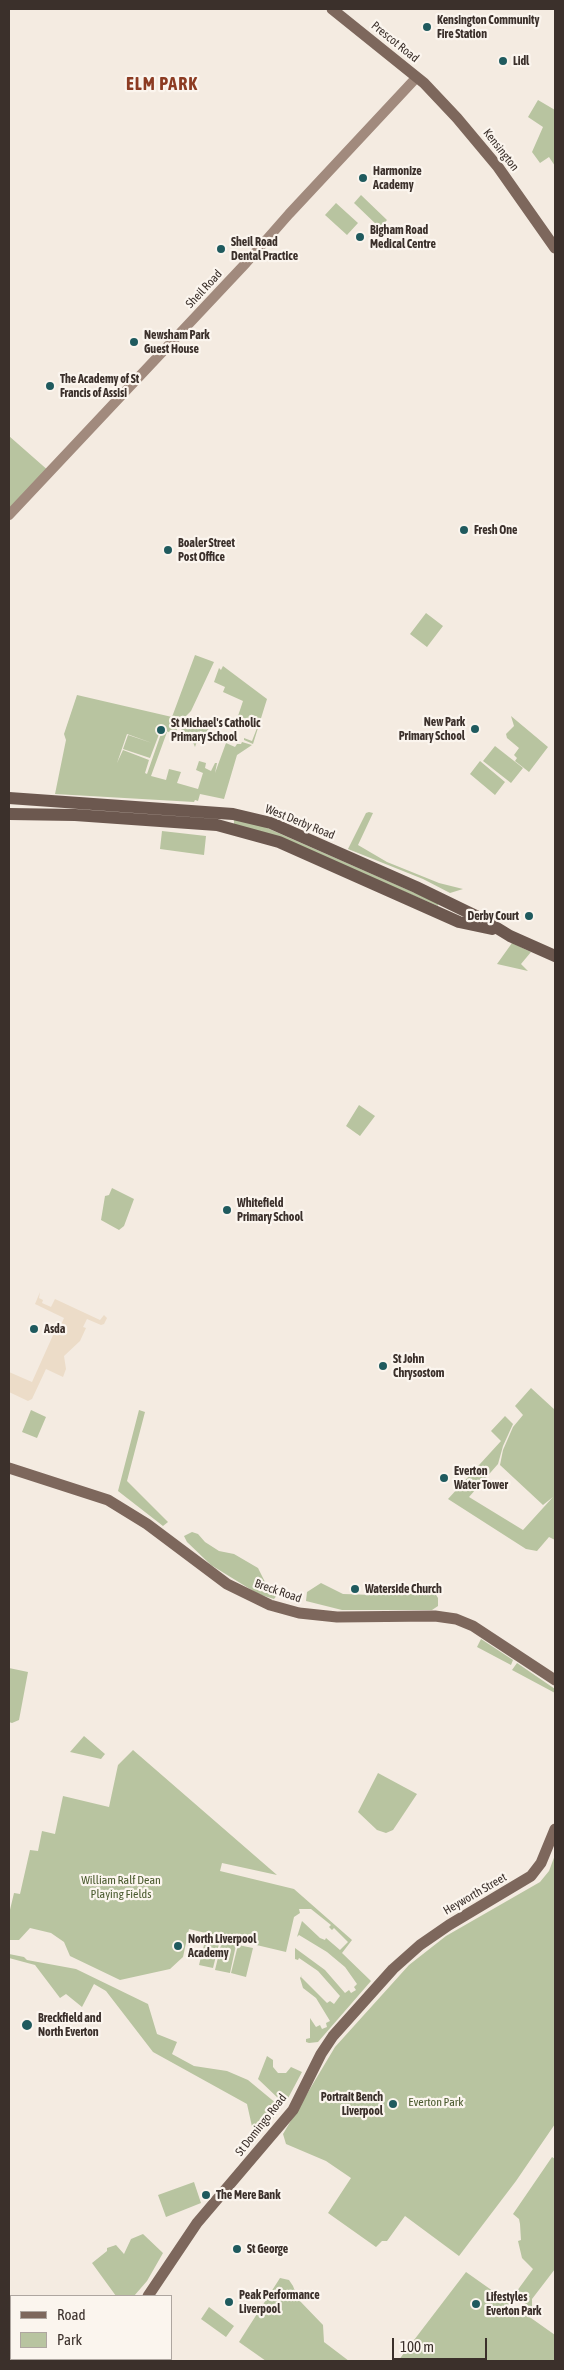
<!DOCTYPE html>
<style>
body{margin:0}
#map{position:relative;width:564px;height:2370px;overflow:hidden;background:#f4ebe1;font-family:"Asap Condensed",sans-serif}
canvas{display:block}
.frame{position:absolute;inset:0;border:10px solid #3b302b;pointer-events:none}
.legend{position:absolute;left:10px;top:2295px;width:162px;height:65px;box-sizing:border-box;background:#fbf5ee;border:1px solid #aea6a0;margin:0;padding:6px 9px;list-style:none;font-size:15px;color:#3b302b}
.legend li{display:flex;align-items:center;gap:10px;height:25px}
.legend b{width:25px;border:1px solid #aea6a0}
.scale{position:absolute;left:392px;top:2338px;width:95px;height:22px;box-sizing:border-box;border:2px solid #3b302b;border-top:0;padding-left:6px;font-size:15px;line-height:18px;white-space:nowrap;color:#3b302b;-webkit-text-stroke:4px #fbf5ee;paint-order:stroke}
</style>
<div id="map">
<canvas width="564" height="2370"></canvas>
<div class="frame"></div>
<ul class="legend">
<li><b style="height:6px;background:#7d675c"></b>Road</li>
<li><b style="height:14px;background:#b8c4a0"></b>Park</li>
</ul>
<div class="scale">100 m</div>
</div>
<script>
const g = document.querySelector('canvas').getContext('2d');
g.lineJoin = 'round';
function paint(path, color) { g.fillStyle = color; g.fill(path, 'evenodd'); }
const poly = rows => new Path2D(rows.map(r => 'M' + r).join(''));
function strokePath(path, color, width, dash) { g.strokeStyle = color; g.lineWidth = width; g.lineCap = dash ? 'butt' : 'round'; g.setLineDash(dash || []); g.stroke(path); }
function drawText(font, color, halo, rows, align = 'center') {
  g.font = font + ' "Asap Condensed",sans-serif'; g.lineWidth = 4.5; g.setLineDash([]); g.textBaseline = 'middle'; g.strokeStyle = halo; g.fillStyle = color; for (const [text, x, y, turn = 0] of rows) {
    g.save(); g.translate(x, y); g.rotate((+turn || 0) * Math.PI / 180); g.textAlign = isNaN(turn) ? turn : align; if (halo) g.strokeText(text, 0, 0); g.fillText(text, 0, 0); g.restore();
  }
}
paint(poly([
 [538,100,555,110,555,166,549,157,540,163,532,152,543,127,528,117],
 [361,195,387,220,380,228,354,203],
 [336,203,358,223,347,235,325,215],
 [9,436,50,472,9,515],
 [426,613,443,626,427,647,410,634],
 [195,655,214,662,191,711,178,724,176,735,161,729,150,758,123,749,128,735,152,743,127,734,117,763,123,750,149,760,145,773,147,774,162,731,167,732,151,776,166,780,169,769,181,772,177,783,198,789,203,773,196,770,199,761,206,763,205,768,211,771,215,763,217,763,215,773,226,743,235,747,237,744,241,744,242,742,252,745,237,755,224,799,200,794,198,801,195,800,194,802,55,794,66,740,64,734,77,695,172,717],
 [223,666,267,699,253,744,244,740,244,738,252,741,257,728,254,726,255,724,238,716,243,701,223,692,225,687,214,682,219,668,221,670],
 [511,716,548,747,529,772,515,761,517,758,514,755,519,748,507,738,506,734,514,726],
 [195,720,207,725,209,728,206,733,200,731,198,737,190,732,189,737,198,738,195,747,192,740,188,739,181,730,187,723],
 [495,746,523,768,511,783,483,761],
 [480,761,505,782,495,795,470,774],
 [369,812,373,813,358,845,387,862,439,883,463,889,450,893,423,879,348,849,366,813],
 [234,819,258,824,438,903,438,906,276,837,234,825],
 [162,831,206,836,204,855,160,849],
 [512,943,531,952,521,964,528,971,497,964],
 [359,1105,375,1116,360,1136,346,1126],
 [112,1188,134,1199,124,1226,119,1230,101,1220,105,1196,109,1195],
 [531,1388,555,1410,555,1540,549,1537,537,1551,526,1549,448,1499,501,1441,491,1431,505,1416,513,1424,503,1446,498,1464,469,1497,523,1530,553,1497,543,1505,500,1465,503,1450,513,1427,523,1415,515,1406],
 [31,1410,46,1417,37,1438,22,1432],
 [139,1410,145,1412,127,1481,168,1522,163,1526,118,1491],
 [192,1532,198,1534,205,1542,219,1551,234,1554,258,1568,266,1584,282,1589,274,1599,258,1594,211,1565,187,1542,184,1536],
 [321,1583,343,1594,374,1595,423,1593,432,1588,438,1598,438,1606,432,1610,342,1610,306,1601,307,1592],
 [481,1639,513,1660,511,1665,477,1647],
 [517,1663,555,1689,555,1693,512,1670],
 [9,1668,28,1672,19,1720,12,1723,9,1722],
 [84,1736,105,1754,101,1759,70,1752],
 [133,1750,277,1875,222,1863,220,1871,294,1889,352,1940,342,1953,371,1981,318,2042,309,2043,306,2042,306,2039,310,2038,310,2018,316,2027,320,2025,322,2029,327,2027,326,2023,330,2021,316,1998,303,1988,300,1978,302,1975,301,1977,327,2003,330,2001,334,2004,340,1996,318,1971,299,1958,298,1960,295,1959,295,1948,325,1970,345,1993,349,1990,351,1993,356,1990,354,1987,357,1984,345,1967,327,1952,299,1935,297,1937,302,1921,320,1938,325,1940,326,1938,340,1950,348,1942,334,1928,332,1930,329,1927,331,1925,311,1909,299,1909,300,1913,294,1917,286,1952,189,1929,183,1957,170,1969,120,1980,70,1956,64,1942,51,1933,30,1928,19,1940,9,1940,9,1914,14,1893,20,1894,30,1850,38,1851,42,1831,55,1834,63,1796,109,1807,118,1765],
 [378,1773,417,1794,393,1830,386,1833,377,1830,358,1812],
 [555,1855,555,2124,516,2181,459,2256,405,2216,387,2241,382,2241,376,2247,328,2213,351,2178,326,2161,286,2144,283,2134,335,2047,409,1965,446,1936,540,1882,549,1871],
 [206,1937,220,1940,213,1968,199,1965],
 [222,1941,236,1945,230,1973,215,1970],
 [238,1945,253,1948,246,1977,231,1973],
 [9,1954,24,1957,27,1960,76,1969,148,2004,157,2034,177,2042,172,2054,194,2066,227,2071,248,2080,277,2104,280,2110,255,2140,247,2104,153,2052,106,1991,94,1984,82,2007,66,1994,60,1998,35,1965,9,1958],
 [267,2056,273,2060,273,2067,278,2073,286,2073,291,2067,302,2072,286,2102,280,2100,258,2079],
 [552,2157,555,2159,555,2269,532,2299,532,2309,514,2295,533,2269,522,2258,518,2241,521,2240,520,2224,519,2219,513,2214],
 [194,2182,201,2203,166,2217,158,2195],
 [143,2234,163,2253,147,2281,134,2296,116,2296,92,2263,107,2251,107,2248,116,2245,124,2254,131,2239],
 [466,2272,555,2335,555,2361,398,2361],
 [280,2278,289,2280,293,2286,298,2299,323,2325,324,2342,349,2361,266,2361,239,2342],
 [209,2307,234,2326,226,2337,201,2319]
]), '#b8c4a0');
paint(poly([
 [40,1292,39,1298,43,1300,42,1303,51,1307,55,1299,100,1320,104,1315,107,1318,104,1324,101,1325,87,1319,83,1327,86,1328,80,1341,64,1356,66,1369,63,1377,46,1369,32,1399,28,1401,9,1392,9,1372,32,1382,54,1333,57,1334,64,1318,35,1304]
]), '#ecdcc8');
strokePath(poly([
 [9,515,246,263,289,214,416,78]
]), '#a18a7d', 10);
strokePath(poly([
 [332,9,424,83,457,118,498,167,555,248],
 [9,1468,108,1500,147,1524,227,1584,270,1605,299,1613,337,1617,435,1616,456,1619,473,1626,555,1680],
 [148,2296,197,2223,293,2110,321,2054,333,2036,393,1969,420,1945,449,1925,531,1876,541,1863,555,1829],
 [100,2361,102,2359]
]), '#7d675c', 11);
strokePath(poly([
 [9,798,233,814,271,823,416,887,484,920,510,936,555,956],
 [9,814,75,815,217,825,279,842,459,922,492,929]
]), '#6c584f', 12);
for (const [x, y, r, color] of [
 [427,27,5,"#1f5a5e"],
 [503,61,5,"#1f5a5e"],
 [363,178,5,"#1f5a5e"],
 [360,237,5,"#1f5a5e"],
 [221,249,5,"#1f5a5e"],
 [134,342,5,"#1f5a5e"],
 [50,386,5,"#1f5a5e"],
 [464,530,5,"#1f5a5e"],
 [168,550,5,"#1f5a5e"],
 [475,729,5,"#1f5a5e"],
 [161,730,5,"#1f5a5e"],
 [529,916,5,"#1f5a5e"],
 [227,1210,5,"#1f5a5e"],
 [34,1329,5,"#1f5a5e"],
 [383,1366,5,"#1f5a5e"],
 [444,1478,5,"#1f5a5e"],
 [355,1589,5,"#1f5a5e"],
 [178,1946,5,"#1f5a5e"],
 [27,2025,6,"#1f5a5e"],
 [393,2104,5,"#1f5a5e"],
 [206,2195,5,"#1f5a5e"],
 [237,2249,5,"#1f5a5e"],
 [229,2302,5,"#1f5a5e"],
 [476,2304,5,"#1f5a5e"]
]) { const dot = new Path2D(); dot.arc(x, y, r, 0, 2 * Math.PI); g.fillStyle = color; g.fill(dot); strokePath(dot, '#fbf5ee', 2); }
drawText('bold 12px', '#3b302b', '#fbf5ee', [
 ["Kensington Community",437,20],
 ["Fire Station",437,34],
 ["Lidl",513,61],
 ["Harmonize",373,171],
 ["Academy",373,185],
 ["Bigham Road",370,230],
 ["Medical Centre",370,244],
 ["Sheil Road",231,242],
 ["Dental Practice",231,256],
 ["Newsham Park",144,335],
 ["Guest House",144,349],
 ["The Academy of St",60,379],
 ["Francis of Assisi",60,393],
 ["Fresh One",474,530],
 ["Boaler Street",178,543],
 ["Post Office",178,557],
 ["New Park",465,722,"right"],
 ["Primary School",465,736,"right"],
 ["St Michael's Catholic",171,723],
 ["Primary School",171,737],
 ["Derby Court",519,916,"right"],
 ["Whitefield",237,1203],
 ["Primary School",237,1217],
 ["Asda",44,1329],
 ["St John",393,1359],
 ["Chrysostom",393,1373],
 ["Everton",454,1471],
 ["Water Tower",454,1485],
 ["Waterside Church",365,1589],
 ["North Liverpool",188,1939],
 ["Academy",188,1953],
 ["Breckfield and",38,2018],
 ["North Everton",38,2032],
 ["Portrait Bench",383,2097,"right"],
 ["Liverpool",383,2111,"right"],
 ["The Mere Bank",216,2195],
 ["St George",247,2249],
 ["Peak Performance",239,2295],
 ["Liverpool",239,2309],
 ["Lifestyles",486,2297],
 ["Everton Park",486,2311]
], 'left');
drawText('12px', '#3b302b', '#fbf5ee', [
 ["Prescot Road",395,42,39],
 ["Kensington",501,150,52],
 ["Sheil Road",204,289,-47],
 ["West Derby Road",300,822,22],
 ["Breck Road",278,1591,19],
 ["Heyworth Street",475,1894,-30],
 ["St Domingo Road",261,2125,-52]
]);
drawText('12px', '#4a5a2e', '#fbf5ee', [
 ["William Ralf Dean",121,1880],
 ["Playing Fields",121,1894],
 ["Everton Park",436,2102]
]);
g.letterSpacing = '1px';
drawText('bold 18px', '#8c3b22', '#fbf5ee', [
 ["ELM PARK",162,84]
]);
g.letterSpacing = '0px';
</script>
